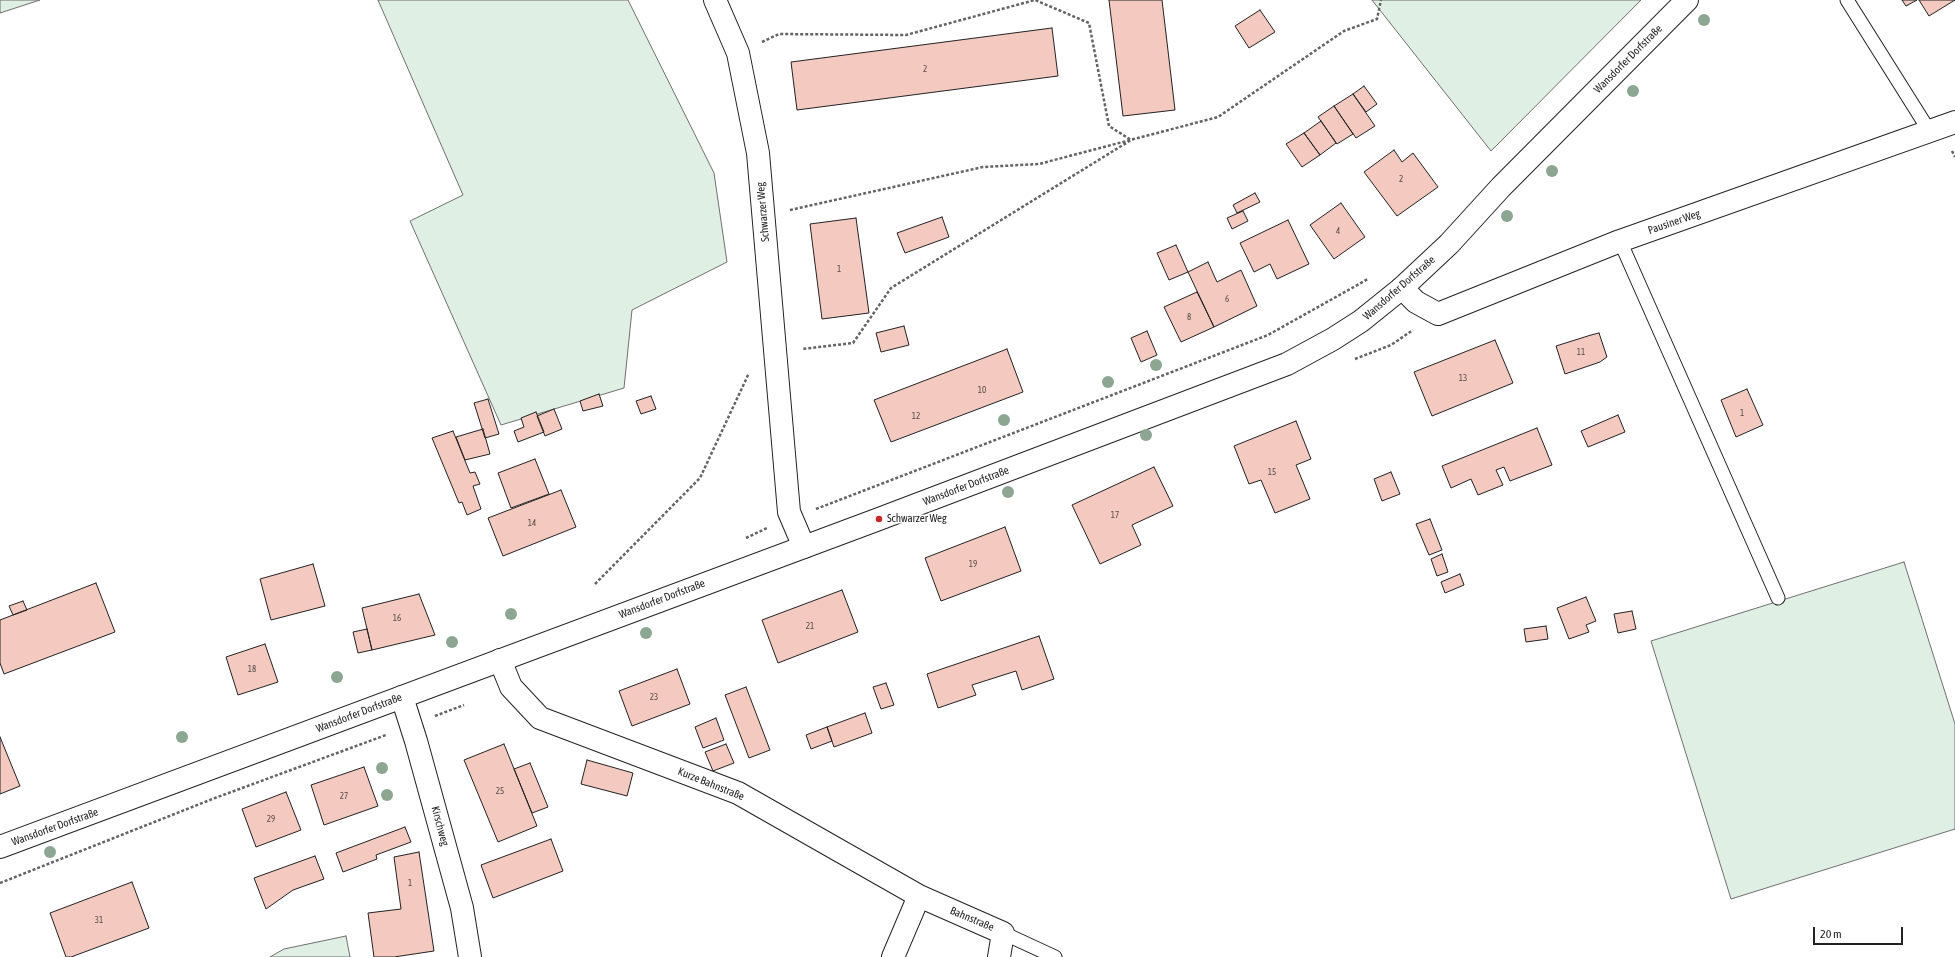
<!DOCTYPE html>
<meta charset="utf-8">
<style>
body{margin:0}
#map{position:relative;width:1955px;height:957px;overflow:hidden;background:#fff;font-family:"Asap Condensed",sans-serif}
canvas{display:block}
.scale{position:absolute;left:1813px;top:927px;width:90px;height:18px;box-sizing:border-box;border:2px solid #222;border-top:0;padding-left:5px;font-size:12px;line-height:14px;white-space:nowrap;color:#222;-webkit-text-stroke:3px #fff;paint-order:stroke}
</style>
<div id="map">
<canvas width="1955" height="957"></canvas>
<div class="scale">20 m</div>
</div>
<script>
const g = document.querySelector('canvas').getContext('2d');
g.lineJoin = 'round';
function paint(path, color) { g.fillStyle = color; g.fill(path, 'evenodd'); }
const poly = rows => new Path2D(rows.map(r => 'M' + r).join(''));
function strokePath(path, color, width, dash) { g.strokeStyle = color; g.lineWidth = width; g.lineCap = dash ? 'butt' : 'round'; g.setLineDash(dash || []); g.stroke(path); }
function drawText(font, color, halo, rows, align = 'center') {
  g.font = font + ' "Asap Condensed",sans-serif'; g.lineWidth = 3; g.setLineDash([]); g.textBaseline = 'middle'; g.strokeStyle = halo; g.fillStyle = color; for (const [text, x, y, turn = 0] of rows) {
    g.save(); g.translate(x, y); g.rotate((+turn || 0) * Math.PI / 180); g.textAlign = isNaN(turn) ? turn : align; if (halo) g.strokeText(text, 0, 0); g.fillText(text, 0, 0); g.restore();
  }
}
const green = poly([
 [0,0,40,0,0,13,0,0],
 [378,0,628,0,714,173,727,262,632,310,624,388,501,425,410,221,463,195,378,0],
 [1372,0,1641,0,1491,151,1372,0],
 [1904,562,1955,724,1955,829,1731,899,1651,641,1904,562],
 [346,936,350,957,270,957,284,949,346,936]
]);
paint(green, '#e0efe3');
strokePath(green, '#6f6f6f', 1);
const building = poly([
 [1109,0,1162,0,1175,110,1123,116,1109,0],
 [1902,0,1917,0,1906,6,1902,0],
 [1919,0,1955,0,1929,16,1919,0],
 [1260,10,1275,32,1249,48,1235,26,1260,10],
 [1052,28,1058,76,797,110,791,62,1052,28],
 [1364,86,1377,104,1366,112,1353,94,1364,86],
 [1353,94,1375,126,1356,138,1334,106,1353,94],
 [1334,106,1353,134,1337,144,1318,117,1334,106],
 [1321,121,1336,143,1320,155,1304,133,1321,121],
 [1304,133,1320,155,1302,167,1286,144,1304,133],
 [1394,150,1402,162,1413,153,1438,187,1397,216,1364,172,1394,150],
 [1255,193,1260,202,1237,213,1233,205,1255,193],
 [1341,203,1365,237,1334,259,1310,225,1341,203],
 [1243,211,1248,221,1232,229,1227,218,1243,211],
 [942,217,949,237,905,253,897,233,942,217],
 [856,218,869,313,822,319,810,224,856,218],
 [1288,220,1309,264,1277,279,1270,264,1254,272,1240,243,1288,220],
 [1176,245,1188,272,1169,280,1157,253,1176,245],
 [1208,262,1217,282,1241,270,1257,306,1214,327,1188,272,1208,262],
 [1197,292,1214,327,1181,342,1164,307,1197,292],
 [904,326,909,345,881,352,876,333,904,326],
 [1147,331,1157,355,1141,362,1131,338,1147,331],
 [1599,333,1607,357,1600,362,1565,374,1556,346,1591,335,1599,333],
 [1495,340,1513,383,1432,416,1414,372,1495,340],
 [1007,349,1023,392,891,442,874,400,1007,349],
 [1747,389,1763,425,1736,437,1721,400,1747,389],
 [599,394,603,406,583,411,580,401,599,394],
 [651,396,656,409,641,414,636,401,651,396],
 [488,399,499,434,485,438,474,403,488,399],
 [554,409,562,429,545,436,537,416,554,409],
 [536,412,544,432,518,442,514,431,524,427,521,418,536,412],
 [1618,415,1625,432,1588,447,1581,431,1618,415],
 [1296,421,1311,459,1296,465,1310,499,1275,513,1261,480,1249,484,1234,446,1296,421],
 [1537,428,1552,465,1510,481,1504,467,1496,470,1503,485,1478,495,1471,479,1451,488,1442,466,1537,428],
 [483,429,490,454,465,460,456,437,483,429],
 [453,431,470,473,475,472,480,484,473,486,481,509,467,515,462,502,459,503,432,438,453,431],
 [535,459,549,494,511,508,498,473,535,459],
 [1154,467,1173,506,1132,525,1141,545,1100,564,1072,505,1154,467],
 [1391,472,1400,494,1382,501,1374,479,1391,472],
 [561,490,576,527,503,556,488,518,561,490],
 [1430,519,1442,550,1429,555,1416,524,1430,519],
 [1005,527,1021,571,941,601,925,558,1005,527],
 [1442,554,1448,572,1437,576,1431,559,1442,554],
 [313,564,325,606,271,620,260,579,313,564],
 [1460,574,1464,585,1445,593,1441,582,1460,574],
 [96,583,115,632,4,674,0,663,0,620,96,583],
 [842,590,858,632,778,663,762,620,842,590],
 [419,594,435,635,372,650,362,608,419,594],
 [1586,597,1596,621,1586,625,1589,632,1569,639,1557,608,1586,597],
 [23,601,27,610,13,615,9,606,23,601],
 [1632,611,1636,629,1618,633,1614,614,1632,611],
 [1546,626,1548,639,1526,642,1524,629,1546,626],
 [367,629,372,650,358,653,353,632,367,629],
 [1039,636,1054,679,1022,690,1016,671,972,685,976,695,938,708,927,674,1039,636],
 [265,644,278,682,238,695,226,657,265,644],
 [677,669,690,704,632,726,619,691,677,669],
 [886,683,894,705,881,709,873,687,886,683],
 [746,687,770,750,749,758,725,695,746,687],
 [865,713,872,733,834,747,827,727,865,713],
 [716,718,724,740,703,748,695,727,716,718],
 [827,727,832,741,811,749,806,735,827,727],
 [0,737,20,786,0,794,0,737],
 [504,744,537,826,498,842,464,760,504,744],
 [726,744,734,763,713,771,705,752,726,744],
 [587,760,633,773,627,796,581,784,587,760],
 [530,763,548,807,532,813,514,769,530,763],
 [364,767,378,806,324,825,311,785,364,767],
 [286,792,301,830,256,847,242,809,286,792],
 [405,827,411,842,376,855,377,859,343,872,336,853,405,827],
 [551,839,563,871,493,898,481,865,551,839],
 [419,852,434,951,394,957,374,957,368,913,401,909,394,857,419,852],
 [315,856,324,879,293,890,266,909,254,878,315,856],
 [132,882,149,928,71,957,66,957,50,913,132,882]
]);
paint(building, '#f3c9c0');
strokePath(building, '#222', 1);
const service = poly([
 [1847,0,1930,132],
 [1620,241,1778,598],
 [1003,933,1055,957]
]);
const minor = poly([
 [715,0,738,53,758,153,789,512,804,547],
 [1402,288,1416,302,1438,314,1620,241,1955,122],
 [500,660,511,687,540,718,738,793,919,896,1003,933,999,957],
 [402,697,416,741,462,908,470,957],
 [893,957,919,896]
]);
const tertiary = poly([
 [0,847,879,519,1287,364,1333,339,1361,321,1402,288,1449,244,1501,187,1687,0]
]);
strokePath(service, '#222', 15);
strokePath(minor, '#222', 24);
strokePath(tertiary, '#222', 24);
strokePath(poly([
 [762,42,779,34,906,35,1035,0,1089,23,1109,126,1131,140,891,288,853,343,802,349],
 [1952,151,1955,157],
 [790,210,983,167,1039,164,1218,117,1344,31,1377,19,1381,0],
 [1355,359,1391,345,1413,330],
 [816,509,1268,335,1368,279],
 [746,538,767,528],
 [595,584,700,478,749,373],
 [435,716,464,705],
 [0,883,215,798,386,735]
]), '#646464', 2.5, [3, 2]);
strokePath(service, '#fff', 13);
strokePath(minor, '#fff', 22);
strokePath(tertiary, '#fff', 22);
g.fillStyle = '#8da692';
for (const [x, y] of [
 [1704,20],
 [1633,91],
 [1552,171],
 [1507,216],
 [1156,365],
 [1108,382],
 [1004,420],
 [1146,435],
 [1008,492],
 [511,614],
 [646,633],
 [452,642],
 [337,677],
 [182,737],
 [382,768],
 [387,795],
 [50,852]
]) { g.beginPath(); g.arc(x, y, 6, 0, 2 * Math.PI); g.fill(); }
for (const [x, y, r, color] of [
 [879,519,4,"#c62828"]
]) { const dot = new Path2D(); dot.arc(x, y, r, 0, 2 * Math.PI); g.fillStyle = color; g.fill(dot); strokePath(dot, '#fff', 1.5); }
drawText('9px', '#564c4a', null, [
 ["2",925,69],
 ["2",1401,179],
 ["4",1338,231],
 ["1",839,269],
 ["6",1227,299],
 ["8",1189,317],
 ["11",1581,352],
 ["13",1463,378],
 ["10",982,390],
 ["1",1742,413],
 ["12",916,416],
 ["15",1272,472],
 ["17",1115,515],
 ["14",532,523],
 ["19",973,564],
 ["16",397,618],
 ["21",810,626],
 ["18",252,669],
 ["23",654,697],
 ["25",500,791],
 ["27",344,796],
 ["29",271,819],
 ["1",410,883],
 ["31",99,920]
]);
drawText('11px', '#222', '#fff', [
 ["Wansdorfer Dorfstraße",1628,59,-45],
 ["Schwarzer Weg",763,212,-95],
 ["Pausiner Weg",1674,222,-19],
 ["Wansdorfer Dorfstraße",1399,288,-41],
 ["Wansdorfer Dorfstraße",966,486,-21],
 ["Wansdorfer Dorfstraße",662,599,-21],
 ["Wansdorfer Dorfstraße",359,713,-21],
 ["Kurze Bahnstraße",711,784,22],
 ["Kirschweg",440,826,75],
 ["Wansdorfer Dorfstraße",55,827,-20],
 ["Bahnstraße",972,919,23]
]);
drawText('11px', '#222', '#fff', [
 ["Schwarzer Weg",887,519]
], 'left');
</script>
